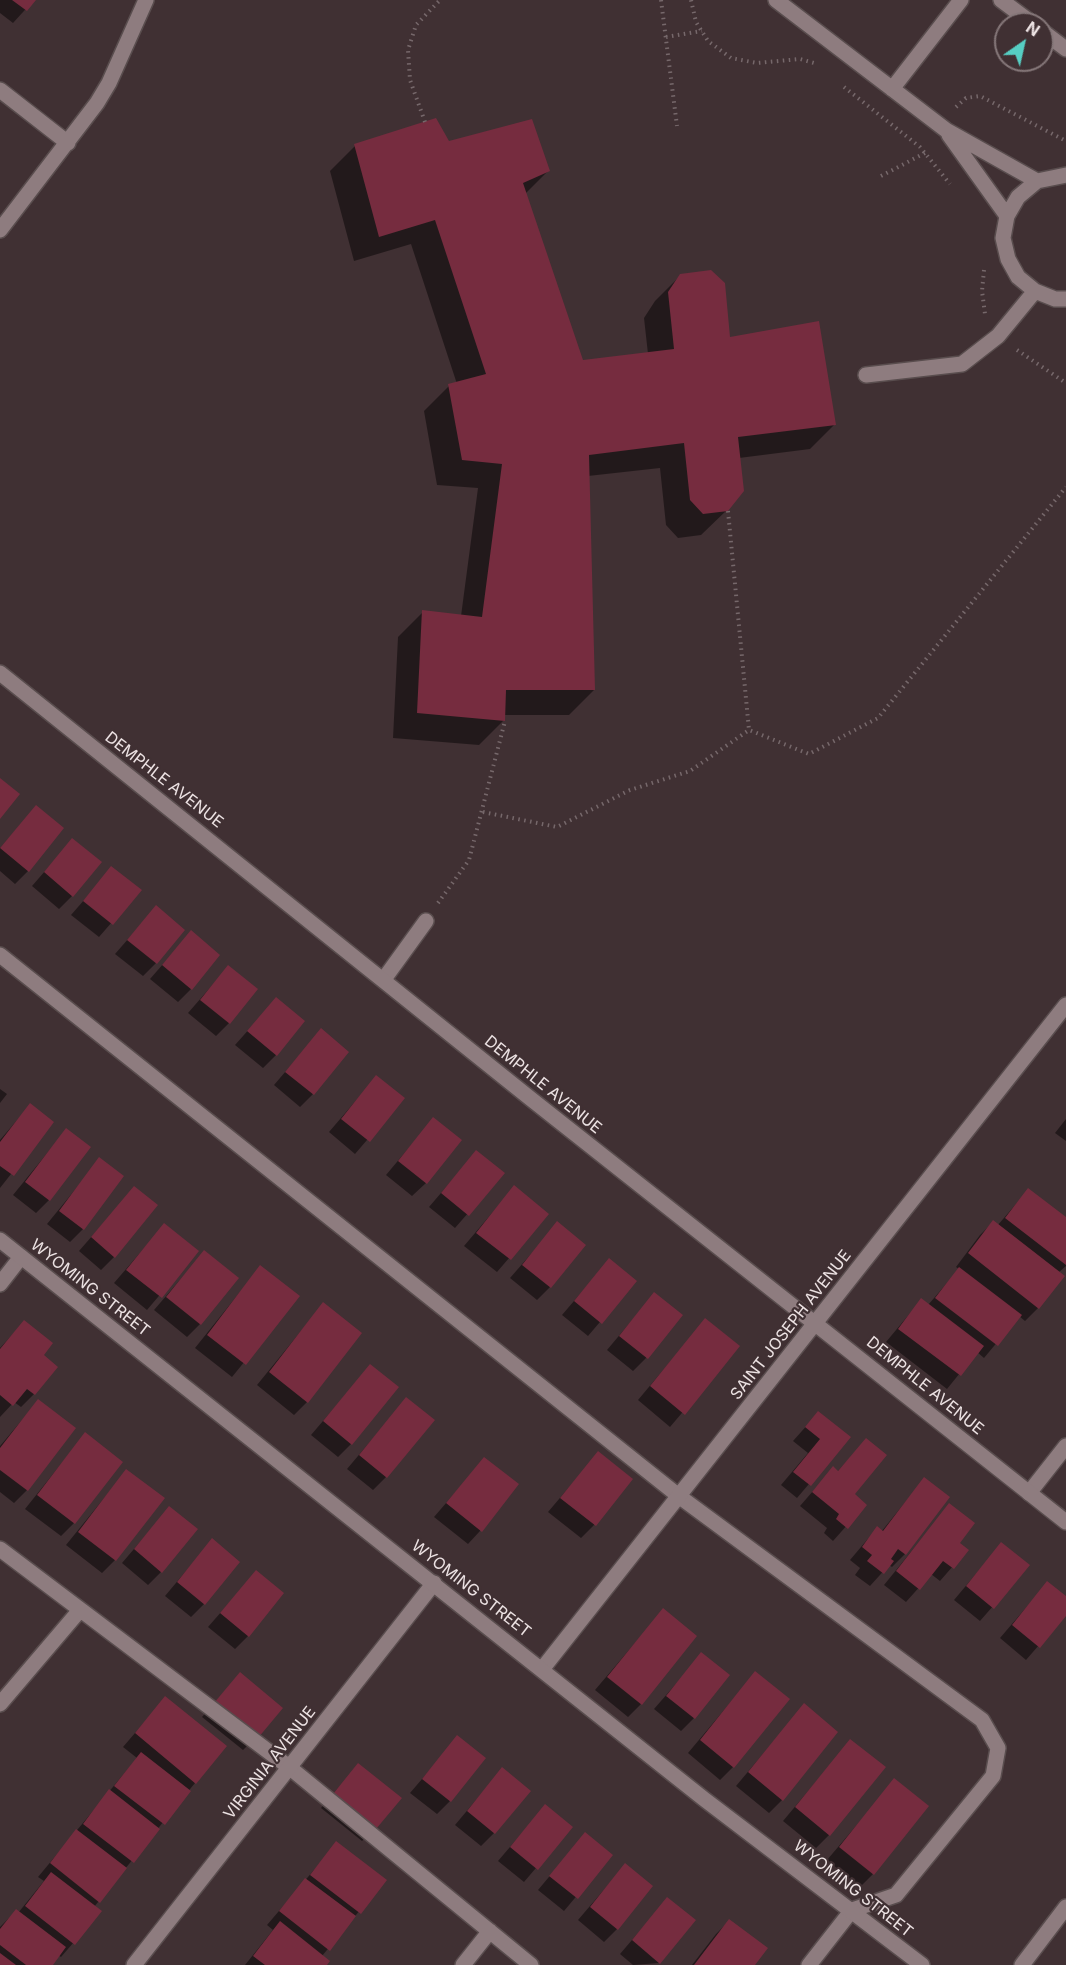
<!DOCTYPE html>
<style>
body{margin:0}
#map{position:relative;width:1066px;height:1965px;overflow:hidden;background:#403033;font-family:Inter,sans-serif}
canvas{display:block}
.north{position:absolute;left:994px;top:12px;width:60px;height:60px;box-sizing:border-box;background:#403033;border:2px solid #857779;border-radius:50%;rotate:34deg;font-size:16px;font-weight:700;line-height:24px;text-align:center;color:#ece2e3}
.north::after{content:'';display:block;margin:auto;width:21px;height:27px;background:#56cec3;clip-path:polygon(50% 0,100% 100%,50% 72%,0 100%)}
</style>
<div id="map">
<canvas width="1066" height="1965"></canvas>
<div class="north">N</div>
</div>
<script>
const g = document.querySelector('canvas').getContext('2d');
g.lineJoin = 'round';
function paint(path, color) { g.fillStyle = color; g.fill(path, 'evenodd'); }
const poly = rows => new Path2D(rows.map(r => 'M' + r).join(''));
function strokePath(path, color, width, dash) { g.strokeStyle = color; g.lineWidth = width; g.lineCap = dash ? 'butt' : 'round'; g.setLineDash(dash || []); g.stroke(path); }
function drawText(font, color, halo, rows, align = 'center') {
  g.font = font + ' Inter,sans-serif'; g.lineWidth = 4.5; g.setLineDash([]); g.textBaseline = 'middle'; g.strokeStyle = halo; g.fillStyle = color; for (const [text, x, y, turn = 0] of rows) {
    g.save(); g.translate(x, y); g.rotate((+turn || 0) * Math.PI / 180); g.textAlign = isNaN(turn) ? turn : align; if (halo) g.strokeText(text, 0, 0); g.fillText(text, 0, 0); g.restore();
  }
}
paint(poly([
 [0,0,34,0,13,23,0,13],
 [448,143,548,171,525,194,582,362,648,354,644,318,655,301,680,276,729,339,835,424,810,449,739,458,727,510,701,535,678,538,666,525,660,468,588,476,594,690,569,715,504,715,504,720,479,745,393,738,398,637,423,612,461,616,478,488,437,485,424,411,449,386,457,384,411,244,354,261,330,171,355,146],
 [36,807,28,871,15,884,0,871,0,848],
 [72,840,72,896,59,909,32,886],
 [112,868,139,891,99,937,71,915],
 [156,907,156,963,143,976,115,954],
 [191,932,191,989,178,1002,150,979],
 [228,967,229,1023,216,1036,188,1013],
 [276,999,276,1055,263,1068,235,1045],
 [321,1030,313,1094,300,1107,274,1085],
 [376,1077,403,1098,355,1154,329,1132],
 [0,1089,7,1094,0,1103],
 [30,1105,52,1122,0,1188,0,1140],
 [433,1119,426,1183,412,1196,386,1175],
 [1066,1119,1066,1141,1055,1133],
 [66,1130,49,1200,36,1213,13,1195],
 [476,1152,503,1173,455,1228,429,1207],
 [100,1159,83,1229,70,1242,47,1224],
 [514,1187,547,1214,497,1272,464,1246],
 [134,1188,114,1257,101,1270,79,1251],
 [1028,1190,1066,1219,1066,1266,1058,1273,1038,1308,1025,1321,1019,1316,984,1358,977,1352,947,1389,886,1342,921,1300,928,1305,959,1269,956,1267,980,1235,993,1222,997,1226],
 [558,1223,550,1287,537,1300,510,1278],
 [164,1225,197,1251,147,1310,114,1283],
 [204,1252,200,1324,187,1337,154,1310],
 [609,1260,635,1281,588,1336,562,1315],
 [260,1267,298,1296,232,1377,195,1348],
 [654,1294,646,1358,633,1371,607,1350],
 [323,1304,307,1402,294,1415,257,1385],
 [705,1320,738,1347,670,1427,638,1400],
 [24,1322,41,1355,34,1394,21,1407,14,1402,0,1417,0,1348],
 [370,1366,351,1444,338,1457,311,1435],
 [406,1399,386,1477,373,1490,347,1469],
 [38,1401,27,1490,14,1503,0,1492,0,1446],
 [818,1413,849,1437,797,1498,781,1485,808,1453,793,1441],
 [85,1434,74,1523,61,1536,25,1509],
 [866,1440,853,1494,865,1505,833,1541,824,1533,827,1528,800,1506,833,1468,837,1472],
 [598,1453,594,1525,581,1538,548,1512],
 [484,1459,480,1531,468,1544,434,1517],
 [126,1471,115,1560,102,1573,66,1545],
 [924,1479,908,1551,892,1567,889,1565,870,1586,855,1575,860,1568,850,1560,877,1528,881,1532],
 [949,1505,958,1543,967,1550,940,1581,931,1574,906,1602,884,1585],
 [169,1508,161,1572,148,1585,122,1563],
 [212,1540,204,1604,191,1617,165,1596],
 [1001,1544,1028,1566,980,1621,954,1600],
 [256,1572,248,1636,235,1649,208,1627],
 [1047,1583,1066,1598,1066,1614,1026,1660,1000,1638],
 [663,1610,641,1704,628,1717,595,1690],
 [702,1654,694,1718,681,1731,654,1709],
 [755,1673,733,1767,720,1780,688,1753],
 [240,1674,256,1737,243,1750,202,1717],
 [165,1698,195,1783,94,1907,100,1912,61,1957,58,1955,51,1965,0,1965,0,1927,16,1911,18,1913,44,1881,38,1877,137,1758,123,1747],
 [804,1705,782,1800,769,1813,736,1786],
 [458,1737,450,1801,437,1814,410,1793],
 [850,1741,829,1835,816,1848,783,1821],
 [358,1765,375,1828,362,1841,321,1808],
 [502,1769,494,1833,481,1846,455,1825],
 [895,1780,873,1874,860,1887,827,1860],
 [545,1806,571,1827,524,1882,498,1861],
 [585,1834,611,1855,564,1911,538,1890],
 [337,1843,385,1880,322,1956,325,1965,245,1965,273,1930,267,1925],
 [625,1865,617,1929,604,1942,578,1920],
 [667,1899,659,1963,633,1965,620,1954],
 [729,1921,753,1965,692,1965,716,1934]
]), '#0007');
paint(poly([
 [12,0,36,0,27,11],
 [436,118,449,141,532,119,550,171,523,183,583,360,674,349,668,292,680,274,711,270,725,283,730,337,819,321,836,425,738,437,744,491,728,511,703,514,690,500,684,443,589,455,595,690,506,690,505,721,417,713,422,610,482,617,502,464,462,460,448,384,486,374,435,220,379,237,354,144],
 [0,778,20,794,0,819],
 [36,805,64,828,29,872,0,848],
 [72,838,102,862,73,897,44,872],
 [111,866,142,890,113,925,83,901],
 [156,905,185,930,157,964,127,940],
 [191,930,220,955,192,990,162,965],
 [228,965,258,989,230,1024,200,1000],
 [276,997,305,1021,277,1056,247,1031],
 [321,1028,349,1052,314,1095,285,1072],
 [376,1075,405,1098,370,1142,341,1119],
 [30,1103,54,1122,14,1176,0,1166,0,1142],
 [433,1117,462,1140,427,1184,398,1161],
 [66,1128,91,1147,50,1201,25,1182],
 [476,1150,505,1173,469,1216,441,1193],
 [99,1157,124,1176,84,1230,59,1211],
 [514,1185,549,1214,511,1260,476,1233],
 [134,1186,158,1205,115,1258,91,1237],
 [1028,1188,1066,1217,1066,1265,1005,1218],
 [993,1220,1065,1276,1039,1309,968,1253],
 [557,1221,586,1245,551,1288,522,1265],
 [164,1223,199,1251,162,1298,126,1270],
 [204,1250,239,1278,201,1325,166,1297],
 [609,1258,637,1281,602,1324,574,1301],
 [260,1265,300,1296,246,1365,207,1335],
 [959,1267,1022,1315,998,1346,935,1298],
 [654,1292,683,1315,648,1359,619,1336],
 [921,1298,984,1346,961,1376,898,1329],
 [323,1302,362,1333,308,1403,269,1372],
 [705,1318,740,1346,685,1415,650,1386],
 [24,1320,53,1343,44,1355,58,1367,35,1395,27,1389,13,1406,0,1395,0,1349],
 [370,1364,399,1387,352,1445,323,1421],
 [406,1397,435,1420,387,1478,359,1455],
 [38,1399,76,1428,28,1491,0,1470,0,1448],
 [818,1411,851,1437,811,1486,793,1472,820,1439,805,1427],
 [85,1432,123,1462,75,1524,37,1495],
 [866,1438,887,1455,855,1494,867,1505,848,1529,836,1519,839,1514,812,1492,833,1466,838,1471],
 [598,1451,633,1479,596,1526,560,1498],
 [484,1457,519,1484,482,1532,446,1503],
 [126,1469,165,1498,116,1561,78,1532],
 [924,1477,950,1497,906,1555,898,1549,891,1559,894,1561,884,1574,867,1561,872,1555,862,1547,877,1526,883,1531],
 [949,1503,975,1523,960,1543,969,1550,954,1569,943,1561,920,1590,896,1571],
 [169,1506,198,1529,162,1573,134,1549],
 [212,1538,240,1562,205,1605,177,1582],
 [1001,1542,1030,1565,994,1609,966,1586],
 [256,1570,284,1593,249,1637,220,1613],
 [1047,1581,1066,1596,1066,1616,1040,1648,1012,1625],
 [663,1608,697,1636,642,1705,607,1677],
 [701,1652,730,1675,695,1719,666,1696],
 [755,1671,790,1699,734,1768,700,1740],
 [240,1672,283,1708,258,1738,214,1703],
 [165,1696,227,1746,196,1784,135,1733],
 [804,1703,838,1732,783,1801,748,1772],
 [457,1735,486,1758,451,1802,422,1779],
 [850,1739,886,1767,830,1836,795,1807],
 [141,1752,191,1791,165,1825,114,1786],
 [358,1763,402,1798,376,1829,333,1794],
 [502,1767,531,1791,495,1834,467,1811],
 [894,1778,929,1806,874,1875,839,1847],
 [109,1789,160,1829,134,1863,83,1824],
 [545,1804,573,1827,538,1870,510,1847],
 [76,1829,127,1868,100,1903,50,1863],
 [585,1832,613,1855,578,1899,549,1876],
 [336,1841,387,1880,361,1914,310,1875],
 [625,1863,653,1886,618,1930,590,1907],
 [51,1872,102,1911,75,1945,25,1906],
 [305,1878,356,1916,330,1951,279,1911],
 [667,1897,696,1920,660,1964,632,1940],
 [16,1909,66,1947,53,1965,26,1965,0,1945,0,1929],
 [729,1919,768,1948,755,1965,694,1965],
 [280,1921,330,1961,327,1965,265,1965,253,1956],
 [0,1953,16,1965,0,1965]
]), '#762c3f');
const lane = poly([
 [776,0,946,130,1037,181],
 [1001,0,1033,24],
 [1042,31,1066,49],
 [892,89,961,0],
 [949,135,1007,216],
 [1066,175,1037,181,1018,197,1007,216,1003,238,1008,259,1018,277,1035,291,1055,299,1066,299],
 [866,375,962,364,998,336,1035,291],
 [0,955,680,1497,982,1720,998,1748,993,1776,896,1895,852,1910],
 [384,979,426,921],
 [1029,1493,1066,1446],
 [0,1549,289,1767,531,1965],
 [0,1704,80,1610],
 [463,1965,490,1931]
]);
const street = poly([
 [0,90,68,143],
 [0,230,97,103,109,83,146,0],
 [0,673,531,1099,1066,1522],
 [0,1284,21,1257],
 [543,1668,1066,1005],
 [134,1965,434,1583],
 [809,1965,852,1910]
]);
const secondary = poly([
 [0,1240,704,1799,922,1965],
 [1022,1965,1066,1907]
]);
strokePath(lane, '#594d4e', 18);
strokePath(street, '#594d4e', 18);
strokePath(secondary, '#594d4e', 18);
strokePath(poly([
 [661,0,677,126],
 [691,0,696,22,708,41,731,58,757,63,800,59,814,63],
 [666,37,702,31],
 [844,87,920,147,950,184],
 [956,107,966,98,980,96,1066,141],
 [425,122,410,80,408,50,416,25,440,0],
 [881,176,925,153],
 [984,270,982,291,985,314],
 [1017,350,1066,383],
 [728,511,749,730],
 [483,812,557,827,630,790,690,771,749,730,809,754,878,718,1066,487],
 [438,903,469,860,505,721]
]), '#76686b', 4, [1.5, 4.5]);
strokePath(lane, '#8e7c7f', 15);
strokePath(street, '#8e7c7f', 15);
strokePath(secondary, '#8e7c7f', 15);
drawText('16px', '#ece2e3', '#403033', [
 ["DEMPHLE AVENUE",164,780,38],
 ["DEMPHLE AVENUE",543,1085,39],
 ["WYOMING STREET",90,1288,38],
 ["SAINT JOSEPH AVENUE",791,1325,-52],
 ["DEMPHLE AVENUE",925,1386,39],
 ["WYOMING STREET",471,1589,38],
 ["VIRGINIA AVENUE",270,1763,-52],
 ["WYOMING STREET",853,1889,38]
]);
</script>
